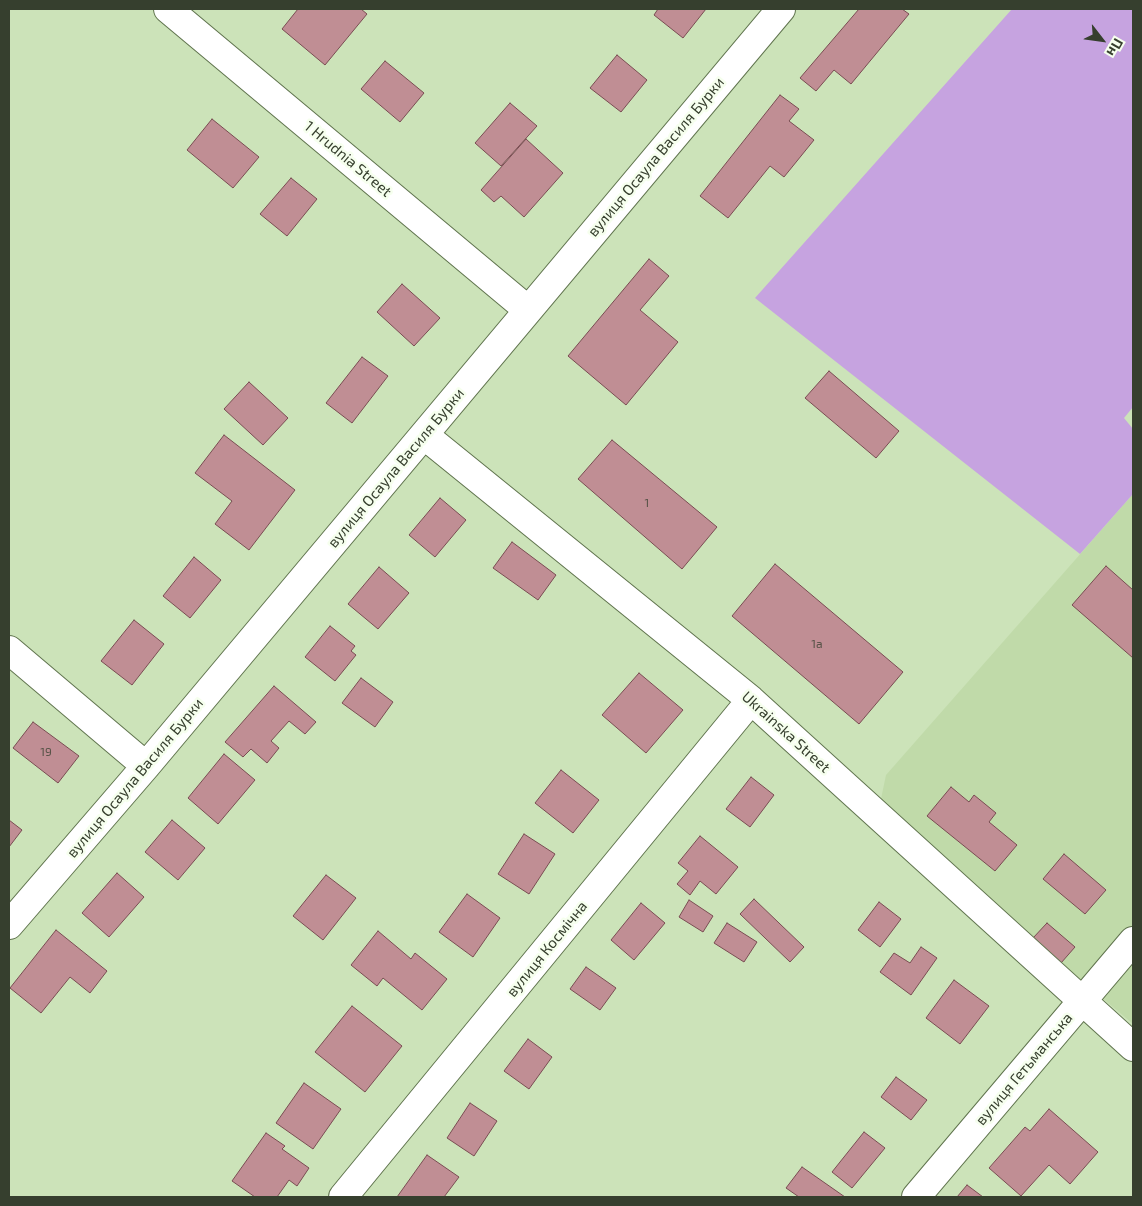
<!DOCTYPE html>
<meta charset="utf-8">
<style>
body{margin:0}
#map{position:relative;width:1142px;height:1206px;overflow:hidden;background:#cce3b9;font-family:"Exo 2",sans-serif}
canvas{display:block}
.frame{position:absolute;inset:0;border:10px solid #363f2e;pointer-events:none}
.north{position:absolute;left:1077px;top:15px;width:50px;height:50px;-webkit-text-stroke:4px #f6ffee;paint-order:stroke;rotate:120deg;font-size:14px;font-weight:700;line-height:20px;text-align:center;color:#363f2e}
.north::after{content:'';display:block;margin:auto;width:18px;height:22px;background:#363f2e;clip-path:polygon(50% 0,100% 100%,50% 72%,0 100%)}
</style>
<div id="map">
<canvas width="1142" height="1206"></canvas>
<div class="frame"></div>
<div class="north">Пн</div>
</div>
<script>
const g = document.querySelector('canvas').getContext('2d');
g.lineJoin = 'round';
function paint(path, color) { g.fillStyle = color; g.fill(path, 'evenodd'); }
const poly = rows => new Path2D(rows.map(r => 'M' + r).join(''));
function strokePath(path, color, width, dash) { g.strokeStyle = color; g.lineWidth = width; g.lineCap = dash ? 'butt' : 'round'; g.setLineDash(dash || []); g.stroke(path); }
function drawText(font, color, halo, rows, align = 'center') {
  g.font = font + ' "Exo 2",sans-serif'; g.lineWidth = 5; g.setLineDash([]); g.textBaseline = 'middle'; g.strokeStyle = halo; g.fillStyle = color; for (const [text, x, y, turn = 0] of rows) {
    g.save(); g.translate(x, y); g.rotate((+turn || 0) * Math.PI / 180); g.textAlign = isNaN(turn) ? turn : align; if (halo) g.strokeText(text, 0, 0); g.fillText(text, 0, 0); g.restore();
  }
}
paint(poly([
 [1133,494,1133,1024,1061,963,891,812,881,799,886,775]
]), '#c0daa9');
paint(poly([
 [1012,9,1133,9,1133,407,1124,418,1133,429,1133,494,1080,554,755,298]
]), '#c6a3e0');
const building = poly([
 [298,9,361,9,367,14,325,65,282,29,298,9],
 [658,9,706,9,683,38,654,15,658,9],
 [859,9,902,9,909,14,851,84,834,70,816,91,800,78,859,9],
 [617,55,647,80,621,112,590,88,617,55],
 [385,61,424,93,400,122,361,89,385,61],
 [780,95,799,109,789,121,814,140,784,177,770,166,728,218,700,196,780,95],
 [510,103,537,126,501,166,475,143,510,103],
 [212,119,259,157,233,188,187,150,212,119],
 [526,139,563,173,524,217,501,196,494,202,481,190,526,139],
 [291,178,317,199,287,236,260,214,291,178],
 [649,259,669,276,640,310,678,342,626,405,568,356,649,259],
 [402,284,440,318,414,346,377,312,402,284],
 [362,357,388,376,352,423,326,403,362,357],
 [829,371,899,431,876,458,805,398,829,371],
 [249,382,288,418,263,445,224,409,249,382],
 [224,435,295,490,249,550,215,524,232,501,195,473,224,435],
 [612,440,717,527,682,569,578,479,612,440],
 [440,498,466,520,435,557,409,535,440,498],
 [512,542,556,575,538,600,493,568,512,542],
 [194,557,221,580,190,618,163,596,194,557],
 [775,564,903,672,859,724,732,616,775,564],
 [1106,566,1133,590,1133,658,1072,605,1106,566],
 [379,567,409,593,378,629,348,604,379,567],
 [134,620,164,644,132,685,101,661,134,620],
 [330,626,355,646,351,651,356,655,335,681,305,657,330,626],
 [639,673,683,710,646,753,602,715,639,673],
 [361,678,393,702,375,727,342,703,361,678],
 [274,686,316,722,305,734,289,721,271,741,279,748,267,763,251,749,243,757,225,742,274,686],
 [33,722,79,756,58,783,13,748,33,722],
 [224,754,255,780,218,824,188,798,224,754],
 [561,770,599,800,573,833,535,803,561,770],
 [751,777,774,795,750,827,726,809,751,777],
 [951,787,969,802,974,795,996,813,989,822,1017,845,995,871,927,816,951,787],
 [9,820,22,830,9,847,9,820],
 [172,820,205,848,178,880,145,852,172,820],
 [524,834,555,854,529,894,498,874,524,834],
 [700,836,738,867,716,894,700,881,690,895,677,884,688,871,678,863,700,836],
 [1064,854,1106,890,1085,914,1043,879,1064,854],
 [117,873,144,897,109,937,82,913,117,873],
 [326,875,356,898,323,940,293,916,326,875],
 [467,894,500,918,473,957,439,932,467,894],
 [754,899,804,947,790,962,740,914,754,899],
 [689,900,713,916,703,932,679,917,689,900],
 [879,902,901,919,880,947,858,930,879,902],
 [641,903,665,923,634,960,611,940,641,903],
 [727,923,757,942,744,962,714,943,727,923],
 [1047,923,1075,947,1061,963,1033,938,1047,923],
 [56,930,107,971,90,993,70,977,41,1013,10,988,56,930],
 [378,931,411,959,415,953,447,979,422,1010,383,978,377,986,351,965,378,931],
 [921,947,937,958,911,995,880,972,894,953,910,963,921,947],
 [586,967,616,988,600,1010,570,989,586,967],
 [954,980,989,1006,960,1044,926,1018,954,980],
 [352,1006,402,1046,365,1092,315,1052,352,1006],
 [528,1039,552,1057,529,1089,504,1071,528,1039],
 [896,1077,927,1100,911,1120,881,1097,896,1077],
 [304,1083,341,1109,313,1149,276,1123,304,1083],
 [470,1103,497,1121,474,1156,447,1138,470,1103],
 [1049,1109,1098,1152,1070,1184,1049,1165,1021,1196,989,1168,1025,1127,1030,1131,1049,1109],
 [864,1132,885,1148,852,1188,832,1172,864,1132],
 [266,1133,285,1146,282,1149,309,1168,297,1186,289,1180,277,1197,255,1197,232,1181,266,1133],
 [427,1155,459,1177,444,1197,397,1197,427,1155],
 [802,1167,845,1197,799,1197,786,1188,802,1167],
 [967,1185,983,1197,957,1197,967,1185]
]);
paint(building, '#c08e94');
strokePath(building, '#794c52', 1);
const minor = poly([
 [168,9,528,310],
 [424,435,751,700,1133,1047],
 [9,650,146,766],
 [9,925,146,766,781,9],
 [343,1197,751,700],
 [916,1197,1133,941]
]);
strokePath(minor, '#60744e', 30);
strokePath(minor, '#fff', 28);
drawText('12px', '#585348', null, [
 ["1",647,503],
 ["1а",817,644],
 ["19",46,752]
]);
drawText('15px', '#363f2e', '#f6ffee', [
 ["вулиця Осаула Василя Бурки",656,157,-50],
 ["1 Hrudnia Street",348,159,40],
 ["вулиця Осаула Василя Бурки",396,468,-50],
 ["Ukrainska Street",786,732,42],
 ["вулиця Осаула Василя Бурки",135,778,-50],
 ["вулиця Космічна",547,949,-51],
 ["вулиця Гетьманська",1024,1069,-50]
]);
</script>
